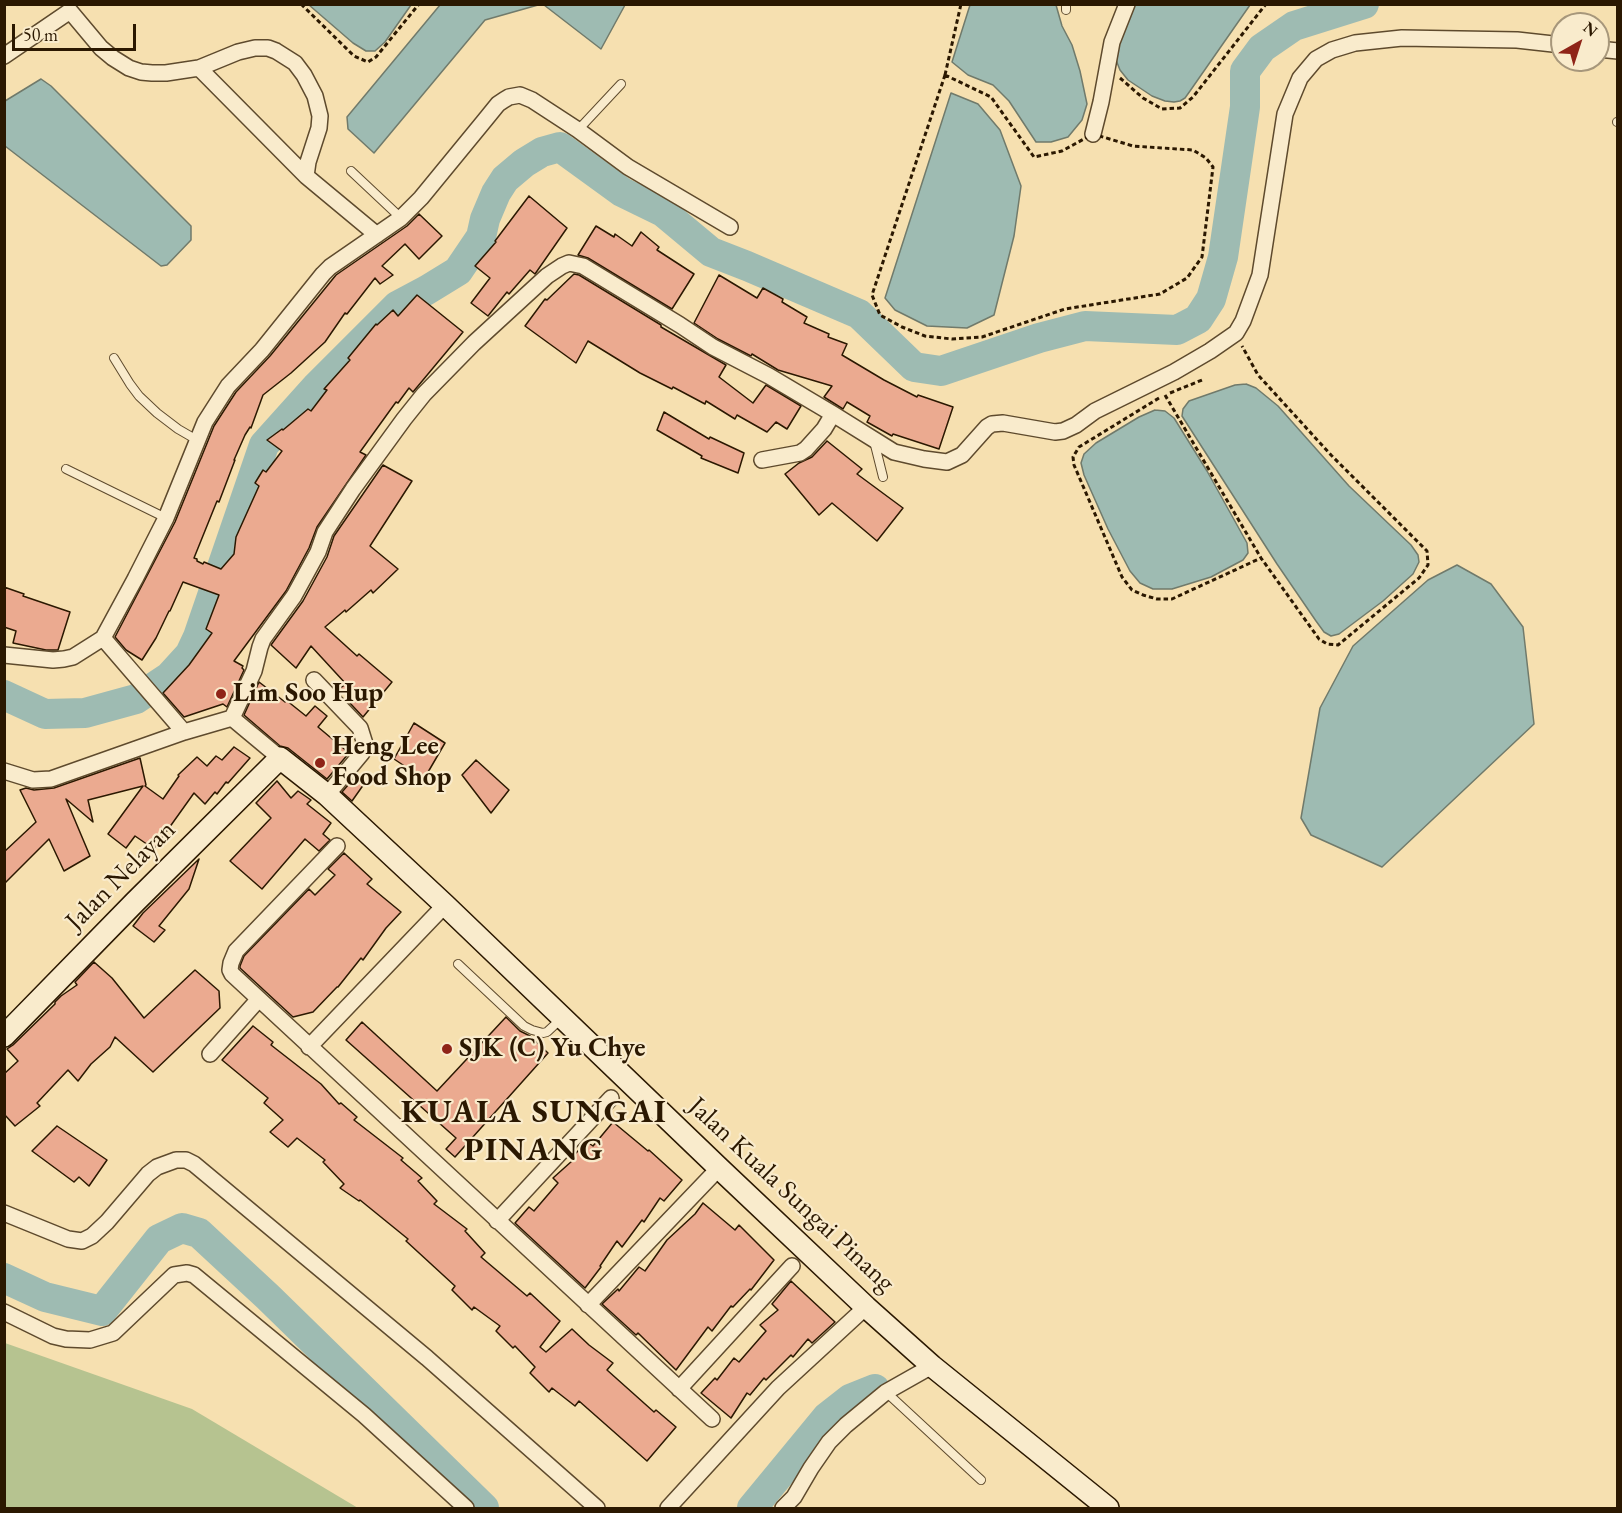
<!DOCTYPE html>
<style>
body{margin:0}
#map{position:relative;width:1622px;height:1513px;overflow:hidden;background:#f6e0b0;font-family:"EB Garamond",serif}
canvas{display:block}
.frame{position:absolute;inset:0;border:6px solid #2b1801;pointer-events:none}
.north{position:absolute;left:1550px;top:12px;width:60px;height:60px;box-sizing:border-box;background:#f9ebcc;border:2px solid #a7977b;border-radius:50%;rotate:39deg;font-size:16px;font-weight:700;line-height:24px;text-align:center;color:#2b1801}
.north::after{content:'';display:block;margin:auto;width:21px;height:27px;background:#8f2418;clip-path:polygon(50% 0,100% 100%,50% 72%,0 100%)}
.scale{position:absolute;left:12px;top:24px;width:124px;height:27px;box-sizing:border-box;border:3px solid #2b1801;border-top:0;padding-left:8px;font-size:18px;line-height:21px;white-space:nowrap;color:#2b1801;-webkit-text-stroke:4px #f9ebcc;paint-order:stroke}
</style>
<div id="map">
<canvas width="1622" height="1513"></canvas>
<div class="frame"></div>
<div class="north">N</div>
<div class="scale">50 m</div>
</div>
<script>
const g = document.querySelector('canvas').getContext('2d');
g.lineJoin = 'round';
function paint(path, color) { g.fillStyle = color; g.fill(path, 'evenodd'); }
const poly = rows => new Path2D(rows.map(r => 'M' + r).join(''));
function strokePath(path, color, width, dash) { g.strokeStyle = color; g.lineWidth = width; g.lineCap = dash ? 'butt' : 'round'; g.setLineDash(dash || []); g.stroke(path); }
function drawText(font, color, halo, rows, align = 'center') {
  g.font = font + ' "EB Garamond",serif'; g.lineWidth = 4.5; g.setLineDash([]); g.textBaseline = 'middle'; g.strokeStyle = halo; g.fillStyle = color; for (const [text, x, y, turn = 0] of rows) {
    g.save(); g.translate(x, y); g.rotate((+turn || 0) * Math.PI / 180); g.textAlign = isNaN(turn) ? turn : align; if (halo) g.strokeText(text, 0, 0); g.fillText(text, 0, 0); g.restore();
  }
}
paint(poly([
 [5,1343,192,1409,358,1508,5,1508]
]), '#b6c390');
const water = poly([
 [309,5,411,5,385,42,375,51,366,51,353,43,309,5],
 [440,5,538,5,485,20,374,153,348,129,347,117,440,5],
 [544,5,625,5,601,49,544,5],
 [970,5,1056,5,1062,26,1072,45,1080,71,1087,104,1082,120,1068,137,1051,142,1036,142,1009,101,993,85,968,75,952,62,970,5],
 [1133,5,1250,5,1190,91,1185,98,1180,101,1174,102,1165,101,1152,96,1128,80,1120,70,1116,60,1122,30,1133,5],
 [41,79,51,86,191,226,191,240,167,265,161,266,5,146,5,101,41,79],
 [951,93,978,104,1000,130,1021,186,1014,236,994,315,967,328,927,326,895,310,885,298,951,93],
 [1246,384,1256,388,1278,406,1349,486,1411,545,1418,555,1419,562,1413,574,1383,601,1339,634,1331,636,1324,632,1316,621,1277,564,1182,416,1183,409,1189,401,1235,385,1246,384],
 [1155,410,1165,411,1174,418,1207,471,1247,543,1248,553,1243,560,1211,577,1172,589,1153,589,1140,583,1130,571,1108,529,1084,475,1081,463,1084,454,1096,443,1139,417,1155,410],
 [1457,565,1491,584,1523,627,1534,724,1382,867,1311,835,1301,818,1320,708,1353,646,1428,580,1457,565]
]);
paint(water, '#9ebbb2');
strokePath(water, '#707a6b', 1.5);
strokePath(poly([
 [4,695,45,714,85,713,136,699,169,677,190,654,198,637,264,445,317,386,397,306,427,290,458,271,481,237,485,219,496,193,505,179,524,163,542,152,560,147,622,192,663,212,711,252,747,266,859,314,914,367,941,371,1039,338,1085,326,1177,330,1198,319,1211,299,1223,257,1245,107,1245,71,1262,48,1294,26,1364,4],
 [4,1278,45,1297,102,1311,159,1239,182,1228,199,1233,268,1297,484,1508],
 [752,1508,827,1417,850,1399,875,1389]
]), '#9ebbb2', 30);
const building = poly([
 [529,196,567,228,535,274,530,270,509,294,507,292,488,316,471,303,490,278,475,266,496,242,495,241,529,196],
 [419,214,442,236,419,259,405,244,382,266,393,275,380,284,375,278,347,314,345,313,325,342,291,373,263,395,251,428,250,427,245,435,234,460,235,460,219,502,217,501,194,558,197,559,197,561,203,564,204,562,221,569,234,554,236,537,259,486,255,483,263,470,266,472,282,451,267,440,282,429,283,430,308,409,311,411,327,390,324,389,350,360,348,358,376,324,377,325,393,310,398,316,417,295,463,332,413,392,409,388,398,403,396,402,360,452,366,455,317,527,309,548,286,591,234,661,243,666,242,668,244,670,227,707,223,704,184,717,163,693,189,665,212,633,206,629,219,595,183,582,170,611,169,611,156,638,142,660,126,650,115,637,175,522,214,426,236,392,270,356,336,275,407,226,419,214],
 [596,226,614,237,615,234,632,246,641,232,659,247,657,250,694,274,672,309,588,258,578,255,596,226],
 [574,274,579,275,661,325,661,327,726,365,719,377,753,403,766,385,801,406,787,429,776,422,767,432,737,415,735,419,706,401,705,404,673,387,672,389,640,373,588,341,576,363,525,326,545,299,547,300,574,274],
 [719,275,757,298,763,288,783,299,782,302,807,317,804,323,829,334,828,337,847,344,842,355,884,380,917,397,918,395,953,407,939,449,893,434,892,436,867,422,870,416,847,402,843,409,824,397,832,386,778,370,752,354,751,356,718,339,694,323,719,275],
 [664,412,709,439,710,437,744,453,738,473,701,458,702,456,657,430,664,412],
 [827,441,862,469,857,474,903,508,877,541,832,503,819,515,785,474,799,463,812,457,827,441],
 [383,465,412,481,370,546,398,569,373,593,371,590,346,612,345,610,325,627,357,656,359,654,392,682,363,717,348,701,352,697,339,689,346,684,311,646,296,668,271,645,303,601,327,557,334,536,383,465],
 [4,587,24,594,23,596,70,612,58,650,46,650,13,643,16,631,4,627,4,587],
 [259,682,285,702,286,700,306,716,315,706,327,716,318,727,349,753,327,779,288,748,280,746,244,715,259,682],
 [414,723,445,743,424,779,394,759,414,723],
 [234,747,250,758,228,783,226,782,217,794,215,792,205,804,194,793,154,849,135,836,126,848,108,834,143,786,88,800,93,822,66,799,90,856,64,871,49,839,4,884,4,852,36,822,20,790,26,788,34,790,54,788,140,758,146,785,145,786,163,799,179,776,178,775,197,757,207,766,216,756,222,760,234,747],
 [476,760,509,790,491,813,462,775,476,760],
 [355,777,364,784,352,801,342,792,355,777],
 [277,781,291,798,298,791,311,800,307,804,331,823,323,834,330,840,319,851,305,839,262,889,230,861,271,818,256,803,277,781],
 [344,853,372,879,367,884,401,912,386,928,363,960,361,958,338,987,337,987,313,1012,293,1017,240,968,240,966,244,956,309,889,315,895,335,875,328,869,344,853],
 [199,859,189,889,159,926,165,930,154,942,133,926,143,913,199,859],
 [94,962,112,978,144,1018,195,970,219,991,220,1008,153,1072,115,1037,110,1047,91,1064,78,1081,68,1070,37,1103,40,1106,15,1126,4,1114,4,1074,18,1061,7,1049,13,1045,55,1004,55,1002,61,996,77,985,75,982,94,962],
 [506,1017,520,1031,530,1036,548,1053,455,1157,446,1149,456,1138,346,1040,362,1022,437,1091,506,1017],
 [253,1026,273,1042,271,1045,321,1084,339,1104,341,1103,357,1117,354,1120,403,1158,401,1160,422,1178,418,1181,437,1201,434,1204,467,1229,465,1231,485,1253,481,1257,527,1296,530,1293,560,1321,540,1347,546,1352,572,1329,589,1345,613,1363,607,1370,654,1412,656,1410,676,1427,647,1461,579,1401,575,1406,552,1388,549,1392,530,1373,535,1367,515,1346,513,1348,496,1331,500,1326,474,1307,472,1310,452,1290,455,1286,406,1241,408,1239,360,1200,359,1201,340,1188,344,1184,323,1162,325,1160,297,1138,288,1147,270,1132,283,1120,264,1103,268,1098,222,1060,253,1026],
 [613,1122,648,1151,649,1150,682,1180,664,1201,660,1198,644,1222,642,1220,622,1247,617,1241,600,1266,601,1267,585,1288,515,1223,529,1207,534,1211,558,1183,553,1178,572,1161,570,1159,587,1142,593,1146,613,1122],
 [57,1126,107,1160,89,1186,79,1177,74,1182,32,1151,57,1126],
 [703,1203,735,1230,739,1225,774,1260,751,1290,750,1289,733,1307,731,1306,712,1331,708,1327,676,1370,638,1333,636,1335,602,1304,618,1289,619,1291,639,1267,645,1271,667,1240,695,1214,703,1203],
 [791,1281,835,1322,812,1343,808,1339,793,1357,791,1355,766,1380,764,1378,750,1395,747,1393,731,1418,701,1393,715,1378,717,1380,734,1358,739,1362,766,1331,760,1325,778,1310,772,1304,791,1281]
]);
paint(building, '#ebaa90');
strokePath(building, '#2b1801', 1.5);
const lane = poly([
 [1066,4,1066,10],
 [1617,122,1618,122],
 [578,130,621,84],
 [351,171,401,218],
 [114,358,130,384,139,396,157,413,178,429,197,440],
 [874,441,883,477],
 [66,469,166,518],
 [458,964,524,1026,532,1030,543,1033,547,1032,562,1018],
 [886,1392,981,1480]
]);
const street = poly([
 [1598,49,1618,51],
 [4,56,70,11,101,48,113,58,129,68,141,72,152,73,166,73,199,68,306,176,377,235],
 [199,68,238,52,255,48,268,48,276,51,295,63,304,75,315,96,320,116,319,128,308,162,306,176],
 [1093,134,1101,102,1112,42,1127,4],
 [762,460,800,453,806,449,824,429,833,414],
 [103,638,135,579,166,518,205,422,228,386,262,350,323,274,330,267,401,218,421,198,485,120,498,104,504,100,509,97,520,95,532,100,578,130,628,167,730,227],
 [4,655,53,660,64,659,73,657,103,638,184,732],
 [314,680,360,728,365,744,362,753,327,795],
 [232,718,280,758],
 [4,771,33,780,51,779,184,732,232,718,254,671,260,647,263,639,294,596,318,552,325,532,353,489,404,419,424,394,474,343,547,276,562,266,569,263,583,266,680,325,713,347,769,376,833,414,894,452,924,459,947,462,962,455,987,427,992,424,1003,423,1055,432,1063,431,1076,425,1095,411,1174,372,1210,351,1236,333,1243,321,1260,275,1285,114,1300,78,1316,59,1332,50,1355,43,1402,38,1517,40,1562,45],
 [337,846,236,951,231,963,230,970,232,974,712,1419],
 [309,1047,445,905],
 [210,1054,258,1000],
 [4,1213,68,1239,82,1241,92,1236,107,1222,148,1174,157,1167,176,1160,186,1160,194,1164,427,1358,597,1508],
 [497,1221,611,1098],
 [588,1305,719,1168],
 [4,1312,53,1336,66,1339,90,1340,113,1333,174,1275,187,1273,194,1275,364,1415,466,1508],
 [679,1389,792,1266],
 [668,1508,778,1388,866,1307],
 [783,1508,794,1497,811,1468,829,1442,846,1425,886,1392,932,1366]
]);
const secondary = poly([
 [4,1036,135,902,280,758,327,795,445,905,719,1168,866,1307,932,1366,1108,1508]
]);
strokePath(lane, '#5e4a2d', 10);
strokePath(street, '#5e4a2d', 18);
strokePath(secondary, '#2b1801', 24);
strokePath(poly([
 [301,4,354,56,368,62,376,57,419,4],
 [945,75,991,97,1034,157,1062,151,1093,134,1133,146,1193,150,1206,158,1213,167,1202,257,1187,278,1160,294,1065,309,982,337,952,339,925,336,902,327,880,315,872,295,945,75],
 [945,75,961,4],
 [1120,78,1143,98,1162,109,1180,108,1193,97,1266,4],
 [1170,393,1202,380],
 [1165,395,1261,558,1319,639,1327,644,1338,645,1419,578,1428,565,1427,551,1331,455,1258,375,1242,346],
 [1159,398,1079,447,1073,457,1074,465,1122,577,1132,590,1143,595,1157,599,1172,599,1261,558]
]), '#2b1801', 3, [4.5, 3]);
strokePath(lane, '#f9ebcc', 8);
strokePath(street, '#f9ebcc', 15);
strokePath(secondary, '#f9ebcc', 21);
for (const [x, y, r, color] of [
 [221,694,6,"#8f2418"],
 [320,763,6,"#8f2418"],
 [447,1049,6,"#8f2418"]
]) { const dot = new Path2D(); dot.arc(x, y, r, 0, 2 * Math.PI); g.fillStyle = color; g.fill(dot); strokePath(dot, '#f9ebcc', 2); }
drawText('bold 27px', '#2b1801', '#f9ebcc', [
 ["Lim Soo Hup",233,694],
 ["Heng Lee",332,747],
 ["Food Shop",332,778],
 ["SJK (C) Yu Chye",459,1049]
], 'left');
drawText('27px', '#2b1801', '#f9ebcc', [
 ["Jalan Nelayan",121,876,-45],
 ["Jalan Kuala Sungai Pinang",791,1195,43]
]);
g.letterSpacing = '1.5px';
drawText('bold 33px', '#2b1801', '#f9ebcc', [
 ["KUALA SUNGAI",534,1113],
 ["PINANG",534,1151]
]);
g.letterSpacing = '0px';
</script>
